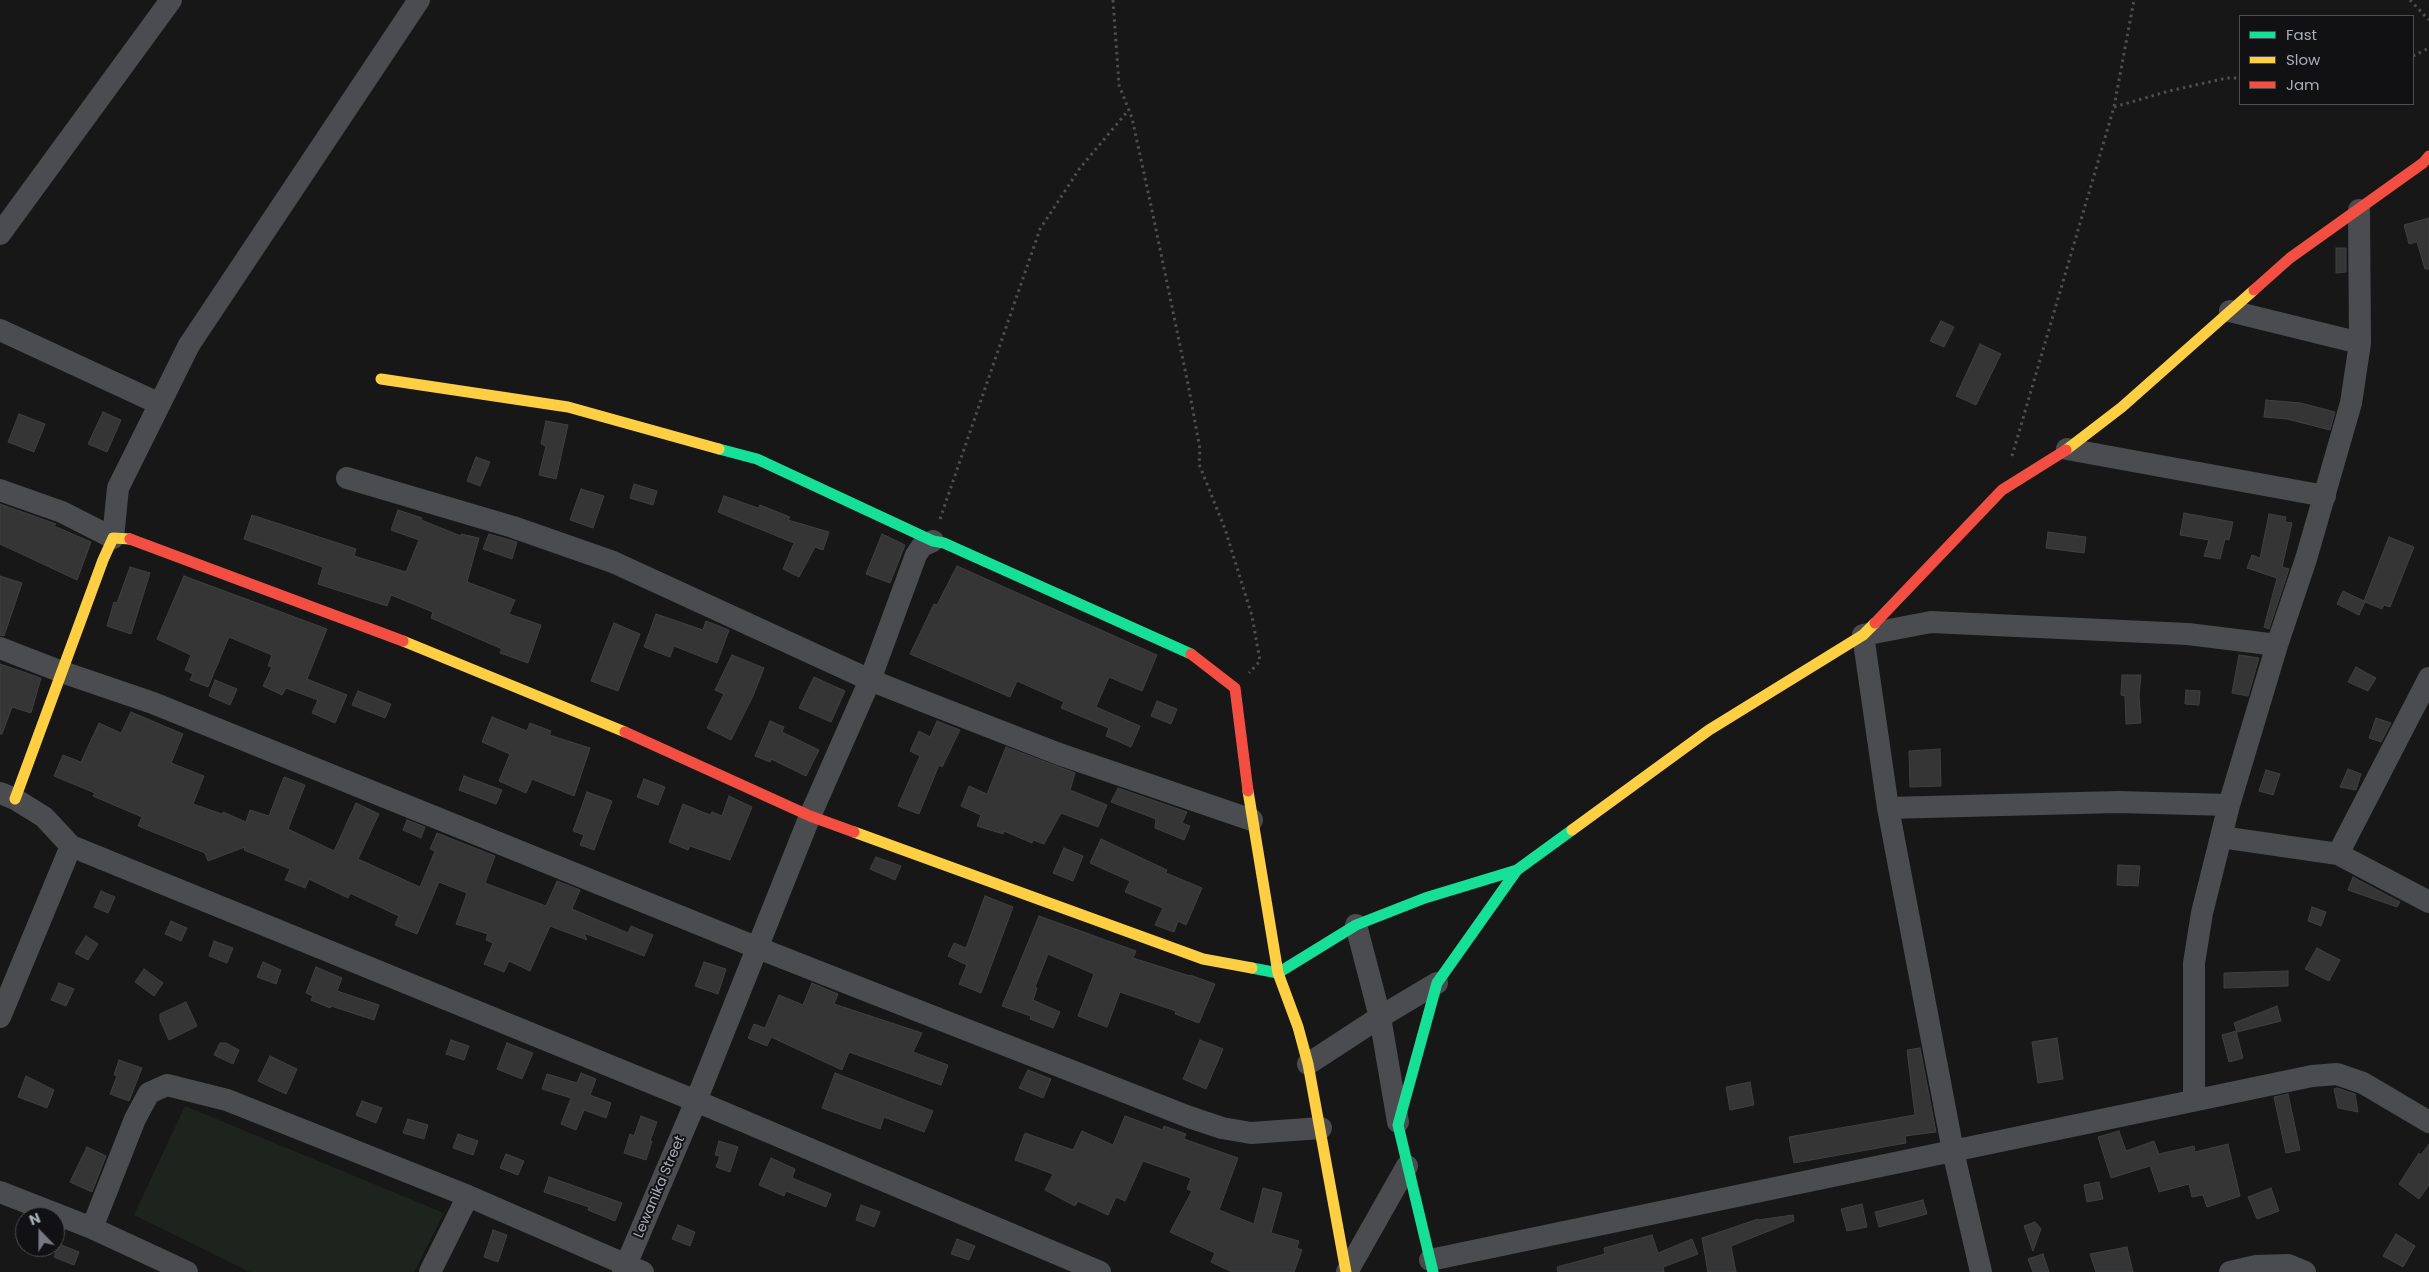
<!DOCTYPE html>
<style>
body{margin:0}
#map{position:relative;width:2429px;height:1272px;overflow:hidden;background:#171717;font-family:Poppins,sans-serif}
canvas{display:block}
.legend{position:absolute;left:2239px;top:15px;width:175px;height:90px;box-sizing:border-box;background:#111113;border:1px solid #4d4f55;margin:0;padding:6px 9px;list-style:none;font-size:15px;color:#a8adb8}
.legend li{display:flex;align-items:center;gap:10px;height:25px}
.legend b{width:25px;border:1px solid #4d4f55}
.north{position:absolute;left:15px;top:1207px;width:50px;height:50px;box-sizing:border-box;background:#111113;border:1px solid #4d4f55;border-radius:50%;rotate:338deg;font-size:14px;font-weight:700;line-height:20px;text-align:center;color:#a8adb8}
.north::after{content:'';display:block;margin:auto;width:18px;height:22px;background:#757880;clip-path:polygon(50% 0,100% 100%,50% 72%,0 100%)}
</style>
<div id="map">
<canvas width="2429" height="1272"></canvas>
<ul class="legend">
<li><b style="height:6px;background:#16e098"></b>Fast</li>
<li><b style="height:6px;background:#ffcf43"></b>Slow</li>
<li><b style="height:6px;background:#f24e42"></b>Jam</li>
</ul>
<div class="north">N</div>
</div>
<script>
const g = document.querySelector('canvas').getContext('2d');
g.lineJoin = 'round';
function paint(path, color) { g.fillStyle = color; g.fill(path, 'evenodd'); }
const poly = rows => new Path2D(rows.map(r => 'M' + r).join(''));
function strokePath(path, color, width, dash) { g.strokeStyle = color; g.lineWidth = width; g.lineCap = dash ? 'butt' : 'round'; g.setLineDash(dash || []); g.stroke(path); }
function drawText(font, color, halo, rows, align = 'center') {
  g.font = font + ' Poppins,sans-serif'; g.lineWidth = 4; g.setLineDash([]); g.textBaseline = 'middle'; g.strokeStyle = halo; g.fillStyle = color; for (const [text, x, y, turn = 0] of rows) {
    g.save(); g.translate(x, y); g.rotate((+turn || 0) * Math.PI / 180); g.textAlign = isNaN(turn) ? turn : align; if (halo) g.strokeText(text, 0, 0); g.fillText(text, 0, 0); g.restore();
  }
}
paint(poly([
 [185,1106,444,1213,414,1272,250,1272,134,1215]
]), '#1d241e');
const building = poly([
 [2429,218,2429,269,2425,269,2417,242,2409,244,2404,225,2429,218],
 [2336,248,2346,248,2346,272,2336,273,2336,248],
 [1941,321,1954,327,1944,347,1930,341,1941,321],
 [1980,344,2001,354,1976,405,1956,396,1980,344],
 [2266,400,2301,403,2335,412,2330,430,2287,419,2264,417,2266,400],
 [103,412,121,420,107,452,88,444,103,412],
 [19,414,45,424,34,452,8,442,19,414],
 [546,421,568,425,556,479,539,475,546,446,541,444,546,421],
 [476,457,490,462,480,486,467,481,476,457],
 [634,484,657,491,653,505,630,498,634,484],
 [581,489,604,496,593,528,570,520,581,489],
 [724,496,758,508,760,505,790,517,788,520,829,532,823,550,815,547,799,577,783,569,794,543,718,512,724,496],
 [0,504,56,524,54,526,91,542,77,580,0,544,0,504],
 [398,510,422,518,421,520,461,536,461,534,479,538,467,582,515,600,509,614,541,625,528,663,500,653,502,649,431,618,433,612,391,595,387,606,318,584,323,567,244,539,252,515,356,549,354,556,406,572,419,540,391,530,398,510],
 [2184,513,2233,522,2229,540,2225,539,2220,559,2204,556,2209,540,2180,535,2184,513],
 [2269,514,2286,517,2285,522,2292,523,2282,567,2289,569,2269,629,2264,627,2277,578,2247,568,2252,555,2260,558,2269,514],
 [2048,532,2086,537,2084,553,2046,548,2048,532],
 [489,534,517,542,512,559,483,549,489,534],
 [882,534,905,545,890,583,866,574,882,534],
 [2389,537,2414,547,2390,607,2384,605,2382,609,2365,602,2359,615,2337,604,2343,591,2364,601,2389,537],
 [957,566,1157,655,1142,691,1109,677,1096,707,1140,726,1131,747,1106,736,1109,728,1061,708,1064,702,1017,681,1010,697,910,654,934,604,937,605,957,566],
 [130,567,150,573,131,634,107,626,114,602,117,603,130,567],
 [0,576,22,583,4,636,0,635,0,576],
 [184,576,327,629,307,679,347,695,335,723,312,713,318,700,286,688,282,695,263,686,272,667,268,666,272,655,229,637,208,687,190,680,193,674,185,670,191,655,157,639,184,576],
 [656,614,703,630,706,621,729,630,717,663,674,646,670,657,644,647,656,614],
 [614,623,640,634,618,691,591,681,614,623],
 [732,655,764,668,753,696,731,740,707,728,724,694,715,690,732,655],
 [2239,655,2259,658,2248,696,2232,693,2239,655],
 [0,664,41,678,31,713,12,707,2,734,0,734,0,664],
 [2356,667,2376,678,2368,691,2348,682,2356,667],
 [2122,675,2141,675,2139,696,2141,723,2126,724,2125,696,2121,695,2122,675],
 [814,677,845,691,831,722,799,708,814,677],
 [215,680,237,689,230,705,209,696,215,680],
 [2186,690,2200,691,2199,705,2185,704,2186,690],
 [358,691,391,704,385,718,352,705,358,691],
 [1157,701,1177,709,1171,724,1151,716,1157,701],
 [131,712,183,734,171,763,204,776,193,804,222,814,223,812,246,822,250,810,269,816,284,777,305,785,288,829,334,851,356,803,379,814,358,859,420,887,435,851,430,849,437,833,495,856,485,883,546,906,557,881,580,890,572,909,628,933,631,926,653,935,644,956,584,933,587,940,550,926,530,971,509,961,504,972,484,964,493,943,486,940,488,934,456,924,467,893,439,882,417,934,395,925,399,916,350,893,348,898,309,879,305,888,285,880,290,869,244,850,245,847,208,861,205,853,138,826,142,817,93,796,95,793,54,776,63,755,81,762,99,723,121,733,131,712],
 [492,717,527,731,530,723,551,731,549,735,590,748,574,796,532,779,526,793,499,781,510,754,482,742,492,717],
 [2376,718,2391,723,2381,742,2369,738,2376,718],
 [770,721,784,727,782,732,819,750,806,776,771,759,770,762,755,756,770,721],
 [937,721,960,730,942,767,939,765,919,814,898,806,920,756,910,751,919,731,930,737,937,721],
 [1006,747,1075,773,1070,790,1107,805,1098,827,1061,813,1044,844,1033,840,1032,843,1004,831,1003,834,977,826,981,815,961,806,969,786,987,794,1006,747],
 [1940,749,1941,786,1910,787,1909,751,1940,749],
 [2348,769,2361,774,2356,790,2340,787,2348,769],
 [2266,770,2280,774,2273,795,2259,791,2266,770],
 [464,776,502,790,496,804,459,790,464,776],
 [644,779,665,787,658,805,637,797,644,779],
 [1118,788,1187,812,1182,823,1190,826,1184,840,1155,828,1156,819,1111,802,1118,788],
 [587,792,612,801,594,850,580,845,584,835,573,831,587,792],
 [729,796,752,807,730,860,690,846,688,850,669,842,683,804,710,815,712,812,722,816,729,796],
 [407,820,425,827,421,838,403,830,407,820],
 [1101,839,1167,870,1166,873,1202,888,1186,925,1178,921,1174,932,1155,925,1163,908,1125,892,1130,881,1090,863,1101,839],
 [1064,848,1083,856,1073,881,1053,873,1064,848],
 [876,857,901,866,895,880,870,869,876,857],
 [2118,865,2140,866,2138,886,2117,885,2118,865],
 [2353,877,2400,902,2397,907,2348,890,2353,877],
 [101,891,115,897,108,913,94,907,101,891],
 [985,896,1013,907,981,993,959,984,967,965,948,956,954,943,966,948,985,896],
 [2312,907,2326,912,2321,926,2308,921,2312,907],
 [1039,916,1136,951,1133,958,1190,976,1190,975,1215,984,1199,1023,1175,1014,1176,1011,1120,992,1107,1027,1078,1016,1094,974,1048,954,1035,987,1037,988,1033,1000,1060,1012,1053,1028,1030,1019,1031,1016,1002,1006,1039,916],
 [171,921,187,928,181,941,165,934,171,921],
 [86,936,98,944,88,960,75,953,86,936],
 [214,941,233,948,227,963,209,956,214,941],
 [2317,948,2340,960,2329,981,2305,969,2317,948],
 [263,962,281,970,276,984,257,977,263,962],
 [704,962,726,969,718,994,695,986,704,962],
 [316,967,342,978,337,991,379,1005,374,1020,331,1006,330,1008,311,1000,313,996,306,993,316,967],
 [144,969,163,983,154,996,135,982,144,969],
 [2288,971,2288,986,2224,988,2224,973,2288,971],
 [59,983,74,989,66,1006,51,1000,59,983],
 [812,983,838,994,834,1004,922,1033,913,1052,948,1065,941,1085,849,1052,842,1070,771,1037,767,1046,748,1038,754,1024,765,1028,779,995,803,1005,812,983],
 [186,1002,197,1026,169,1040,160,1020,160,1014,186,1002],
 [2277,1006,2281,1021,2237,1032,2234,1023,2277,1006],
 [2236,1031,2243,1058,2229,1062,2222,1035,2236,1031],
 [2057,1038,2063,1079,2038,1083,2032,1042,2057,1038],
 [451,1040,469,1046,464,1060,446,1054,451,1040],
 [1200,1040,1223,1049,1206,1089,1183,1079,1200,1040],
 [220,1043,226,1043,239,1050,233,1064,214,1055,220,1043],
 [507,1043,533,1053,522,1079,497,1069,507,1043],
 [1920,1048,1936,1132,1905,1136,1906,1143,1794,1163,1789,1137,1915,1115,1907,1050,1920,1048],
 [270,1056,297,1069,286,1094,258,1081,270,1056],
 [119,1060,142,1068,129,1101,110,1094,117,1076,114,1075,119,1060],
 [1028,1070,1051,1079,1043,1098,1019,1088,1028,1070],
 [581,1073,596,1079,590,1095,611,1103,606,1118,584,1110,576,1130,561,1124,571,1098,542,1089,547,1074,577,1083,581,1073],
 [835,1073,933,1111,924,1132,884,1117,880,1129,822,1108,835,1073],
 [26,1076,54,1090,47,1108,18,1097,26,1076],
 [1750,1082,1754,1105,1730,1110,1726,1087,1750,1082],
 [2337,1088,2355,1094,2358,1112,2338,1108,2334,1089,2337,1088],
 [2288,1094,2300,1150,2286,1153,2274,1097,2288,1094],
 [362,1101,382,1108,376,1123,356,1115,362,1101],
 [641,1116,657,1122,650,1141,652,1141,646,1160,624,1153,630,1134,634,1136,641,1116],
 [1125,1116,1163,1130,1164,1126,1186,1134,1184,1139,1238,1158,1219,1210,1254,1224,1263,1188,1282,1193,1271,1233,1299,1241,1297,1248,1302,1250,1294,1272,1232,1272,1211,1262,1215,1253,1170,1232,1192,1191,1187,1189,1191,1178,1143,1161,1125,1201,1116,1197,1108,1215,1078,1201,1075,1206,1045,1190,1053,1174,1015,1160,1025,1133,1073,1150,1082,1131,1113,1145,1125,1116],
 [408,1119,428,1125,424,1139,403,1133,408,1119],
 [2119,1131,2126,1151,2154,1141,2159,1154,2194,1146,2195,1152,2228,1144,2240,1196,2207,1207,2203,1195,2192,1197,2189,1184,2159,1192,2150,1166,2111,1178,2098,1137,2119,1131],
 [458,1134,478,1141,473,1155,453,1148,458,1134],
 [719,1141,738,1147,730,1172,716,1167,720,1156,715,1155,719,1141],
 [2429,1144,2429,1185,2419,1199,2399,1184,2419,1153,2421,1155,2429,1144],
 [87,1147,106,1156,92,1192,70,1182,87,1147],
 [506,1154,524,1161,518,1175,500,1168,506,1154],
 [771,1158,795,1169,792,1178,831,1194,826,1207,786,1191,784,1196,759,1185,771,1158],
 [549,1177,622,1203,615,1221,588,1210,589,1207,544,1192,549,1177],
 [2099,1182,2103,1199,2087,1202,2084,1185,2099,1182],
 [2271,1188,2279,1211,2257,1219,2248,1197,2271,1188],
 [1923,1200,1927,1214,1879,1227,1875,1212,1923,1200],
 [1862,1204,1867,1227,1847,1231,1841,1209,1862,1204],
 [861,1205,880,1212,874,1227,856,1220,861,1205],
 [1793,1215,1794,1221,1731,1246,1736,1272,1708,1272,1702,1238,1758,1219,1758,1220,1793,1215],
 [2035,1222,2041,1229,2033,1251,2024,1226,2035,1222],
 [678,1225,695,1232,690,1246,672,1239,678,1225],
 [493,1230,507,1235,498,1262,484,1257,493,1230],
 [2396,1234,2415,1246,2403,1267,2383,1256,2396,1234],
 [1652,1235,1658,1253,1692,1239,1698,1254,1663,1267,1664,1272,1558,1272,1557,1267,1605,1254,1604,1248,1652,1235],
 [957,1239,975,1246,969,1260,951,1254,957,1239],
 [59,1244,79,1252,74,1265,54,1257,59,1244],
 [2127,1247,2133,1272,2096,1272,2090,1254,2127,1247],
 [2043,1254,2049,1272,2033,1272,2028,1259,2043,1254]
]);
paint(building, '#353536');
strokePath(building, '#3f4043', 1);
strokePath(poly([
 [1113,0,1119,85,1132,118,1153,215,1188,384,1200,449,1199,464,1225,529,1252,616,1260,661,1249,673],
 [2410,0,2429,20],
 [2413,56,2429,48],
 [2114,107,2169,91,2227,78,2240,78],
 [2012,456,2114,107,2134,0],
 [940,519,1040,229,1080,168,1127,112]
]), '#4d4e52', 3, [2.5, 4]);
strokePath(poly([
 [0,234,171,0],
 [2230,311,2360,343],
 [0,330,160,404],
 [2067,449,2325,496],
 [347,478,513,527,613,562,870,680,928,703,1059,754,1252,820],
 [0,490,62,512,113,538,118,488,189,345,419,0],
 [0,648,62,672,153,703,758,948,1189,1117,1222,1128,1251,1133,1321,1128],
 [0,793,15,799,44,817,71,846,696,1101,1100,1272],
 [1888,808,2118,802,2229,805],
 [2221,837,2338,854,2429,902],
 [2338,854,2429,678],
 [1356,925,1380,1017,1398,1122],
 [0,1017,71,846],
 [1308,1064,1380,1017,1437,983],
 [2194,1099,2194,963,2202,913,2229,805,2277,645,2306,559,2351,403,2360,343,2359,210],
 [0,1192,92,1228,187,1272],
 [92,1228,135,1119,149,1093,167,1085,227,1100,468,1196,643,1272],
 [1430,1260,2312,1076,2337,1074,2363,1083,2429,1122],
 [430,1272,468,1196],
 [623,1272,696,1101,810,816,870,680,916,555,922,546,933,541],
 [1347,1272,1407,1166],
 [1981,1272,1953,1151,1888,808,1863,635,1931,622,2188,634,2277,645],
 [2230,1272,2256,1266,2288,1265,2305,1272]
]), '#4b4c50', 22);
strokePath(poly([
 [719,449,757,459,933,541,944,543,1191,654],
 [1252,968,1278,973,1356,925,1425,898,1517,870],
 [1433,1272,1398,1125,1437,983,1517,870,1572,830]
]), '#16e098', 11);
strokePath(poly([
 [381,379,568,407,719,449],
 [2066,450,2122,407,2254,290],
 [403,641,625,732],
 [1248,791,1278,973,1298,1027,1308,1064,1346,1272],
 [15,799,103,560,113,538,130,539],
 [1572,830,1709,730,1863,635,1875,623],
 [854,832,1203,959,1252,968]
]), '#ffcf43', 11);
strokePath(poly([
 [2254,290,2290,258,2423,163,2429,156],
 [130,539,403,641],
 [1875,623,2002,490,2066,450],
 [1191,654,1235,688,1248,791],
 [625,732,810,816,854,832]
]), '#f24e42', 11);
drawText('14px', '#a8adb8', '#111113', [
 ["Lewanika Street",660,1187,-67]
]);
</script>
